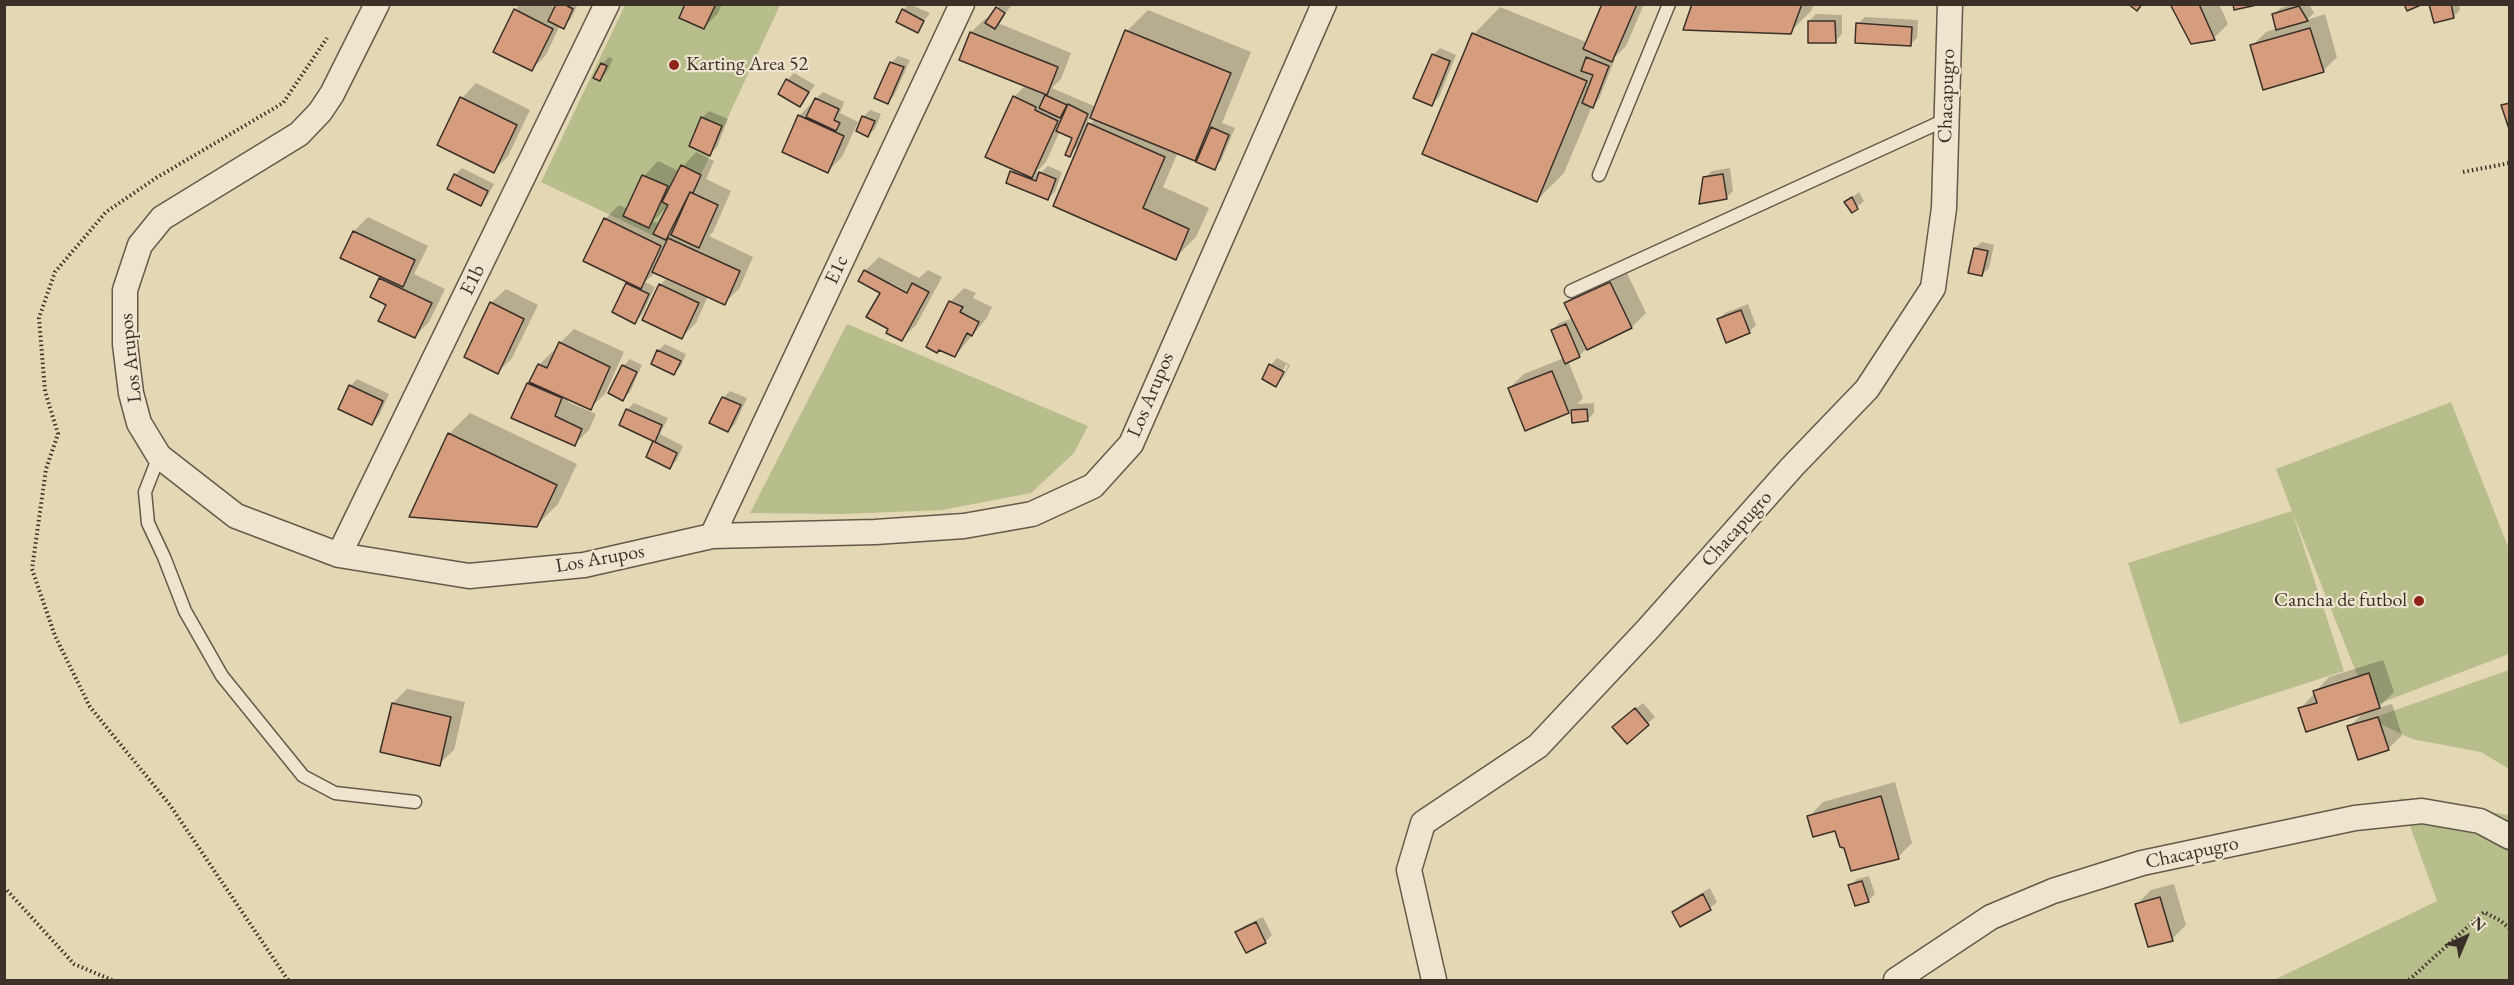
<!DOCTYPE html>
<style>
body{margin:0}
#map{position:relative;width:2514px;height:985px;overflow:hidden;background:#e4d7b4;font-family:"EB Garamond",serif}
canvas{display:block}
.frame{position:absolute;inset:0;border:6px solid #3a3028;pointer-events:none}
.north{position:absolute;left:2436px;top:907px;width:60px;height:60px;-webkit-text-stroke:4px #ede5ce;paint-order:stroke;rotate:44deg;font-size:16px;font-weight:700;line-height:24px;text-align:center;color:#3a3028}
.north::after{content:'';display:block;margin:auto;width:21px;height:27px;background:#3a3028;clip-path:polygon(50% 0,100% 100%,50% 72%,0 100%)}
</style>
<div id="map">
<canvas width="2514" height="985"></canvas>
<div class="frame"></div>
<div class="north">N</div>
</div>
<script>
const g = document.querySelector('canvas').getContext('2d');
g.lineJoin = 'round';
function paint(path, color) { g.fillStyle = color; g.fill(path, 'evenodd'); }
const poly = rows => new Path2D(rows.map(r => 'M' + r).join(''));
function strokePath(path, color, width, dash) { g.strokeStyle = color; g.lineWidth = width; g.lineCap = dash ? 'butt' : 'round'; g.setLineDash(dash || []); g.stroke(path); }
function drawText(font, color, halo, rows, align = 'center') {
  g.font = font + ' "EB Garamond",serif'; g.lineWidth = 4.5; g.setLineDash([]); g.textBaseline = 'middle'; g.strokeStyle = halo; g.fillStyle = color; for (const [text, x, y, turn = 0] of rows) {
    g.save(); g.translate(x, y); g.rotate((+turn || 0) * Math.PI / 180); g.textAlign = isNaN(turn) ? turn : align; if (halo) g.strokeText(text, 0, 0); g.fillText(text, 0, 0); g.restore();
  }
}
paint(poly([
 [625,5,780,5,710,156,667,242,541,182],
 [847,324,1088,426,1074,453,1031,493,942,510,842,514,750,513],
 [2451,402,2509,549,2509,654,2370,707,2292,511,2344,671,2180,724,2128,563,2292,511,2276,469],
 [2509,670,2509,769,2481,752,2412,739,2370,719],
 [2400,798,2509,815,2509,980,2274,980,2437,901]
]), '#b7bd8b');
paint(poly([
 [521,4,547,4,556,9,558,4,578,4,570,20,563,27,560,25,546,55,532,69,515,10],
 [687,4,722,4,718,13,704,28],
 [909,4,930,13,917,31,903,10],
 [1000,4,1011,6,998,23,1071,53,1061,79,1052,88,1096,107,1127,31,1148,10,1251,52,1222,123,1235,128,1221,161,1214,168,1202,152,1195,159,1178,152,1163,187,1209,208,1196,237,1175,258,1081,143,1069,155,1074,137,1060,131,1046,162,1036,172,1040,173,1048,166,1062,172,1055,192,1048,198,1012,172,1015,169,1014,97,1026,85,961,59,971,32,986,18,989,20],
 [1090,116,1095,119,1085,129],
 [1604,4,1644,4,1626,46,1613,59,1615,59,1599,99,1592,106,1564,173,1537,200,1474,34,1500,7,1586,42],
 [1694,4,1814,4,1811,11,1790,32],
 [2172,4,2219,4,2228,24,2214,38,2192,42],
 [2291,4,2309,4,2314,13,2307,20,2325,14,2337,57,2323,71,2252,46,2266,32,2278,28,2274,14,2281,8],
 [2430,4,2459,4,2460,10,2453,17],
 [1816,14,1842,15,1842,34,1835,41,1809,21],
 [1865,17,1918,20,1917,38,1910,45,1858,24],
 [1440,48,1456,55,1439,97,1432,104,1433,55],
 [898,56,910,60,894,96,887,102,891,63],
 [609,57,613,59,607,72,600,79,602,64],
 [794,73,815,85,800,105,787,80],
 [476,83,530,110,508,156,494,171,439,144,462,98],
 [823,92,844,102,840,113,858,122,842,157,828,171,799,116],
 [870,110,881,114,875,129,868,135,858,131,864,116],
 [709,111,728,119,717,147,710,154,702,118],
 [696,152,714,161,706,179,731,191,713,232,709,236,753,257,739,289,724,303,708,296,696,323,682,337,660,285,668,277,655,273,645,282,655,287,642,315,635,322,614,312,630,282,605,219,619,205,628,209,644,176,658,161,679,171],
 [667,207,659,224,653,221],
 [462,168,494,184,487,197,481,204,455,175],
 [1730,168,1733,191,1726,198,1705,178,1712,171],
 [1859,192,1864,201,1852,211,1846,202],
 [368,217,428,246,414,274,445,289,429,322,415,336,388,304,380,279,383,276,354,231],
 [1982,242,1994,245,1989,268,1982,275,1975,248],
 [879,257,919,278,928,270,942,277,916,325,902,339,890,329,882,293,865,271],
 [891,283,914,295,913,298,889,285],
 [1625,269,1646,313,1632,327,1586,349,1579,356,1568,361,1583,398,1577,404,1594,403,1594,413,1587,420,1573,422,1572,408,1568,412,1509,388,1524,374,1564,358,1552,330,1559,323,1573,318,1566,304,1580,289],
 [964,288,976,293,973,298,992,307,986,319,955,356,950,302],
 [506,289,538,305,512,358,498,372,491,303],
 [1748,304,1756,325,1749,332,1718,320,1725,313],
 [574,329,624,352,605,394,590,408,569,399,568,402,596,414,589,430,574,445,513,418,539,365,553,351,556,352,560,343],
 [665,344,686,354,681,366,674,373,658,351],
 [1277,358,1290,365,1283,378,1276,385,1271,365],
 [1286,364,1288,366,1282,379,1279,379],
 [630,359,642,365,630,392,623,399,623,366],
 [357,379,389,394,379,416,372,423,350,386],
 [730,391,747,398,735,424,728,431,723,398],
 [634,403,668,418,660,434,683,446,677,460,670,467,655,442,656,441,621,424,628,409],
 [470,413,577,464,558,504,537,525,412,515,449,434],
 [2383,660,2394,692,2378,708,2392,704,2402,735,2388,749,2349,727,2364,712,2300,709,2329,677],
 [407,689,465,702,454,750,439,764,393,703],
 [1643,703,1655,717,1627,741,1621,720],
 [1895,782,1912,843,1898,857,1845,846,1836,829,1809,817,1823,802],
 [1869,876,1875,894,1868,901,1850,886,1857,879],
 [2174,884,2186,925,2172,939,2137,904,2151,890],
 [1710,888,1717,902,1710,908,1681,925,1674,912,1681,905],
 [1263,917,1272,935,1266,941,1246,951,1237,933,1244,926]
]), '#0003');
const building = poly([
 [556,4,564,4,573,9,564,29,548,21,556,4],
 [685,4,716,4,704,29,679,18,685,4],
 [1602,4,1637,4,1612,62,1583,49,1602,4],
 [1692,4,1758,5,1802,4,1791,34,1683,30,1692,4],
 [2128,4,2142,4,2137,11,2128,4],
 [2170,4,2199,4,2215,40,2191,44,2170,4],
 [2233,4,2261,4,2234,10,2233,4],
 [2404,4,2423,4,2407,11,2404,4],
 [2429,4,2451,4,2454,18,2434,23,2429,4],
 [2299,6,2308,21,2276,30,2272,14,2299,6],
 [996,7,1005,13,995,29,985,23,996,7],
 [514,9,553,29,532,71,493,52,514,9],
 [902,9,924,21,918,33,896,22,902,9],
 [1808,21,1835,21,1836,43,1808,43,1808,21],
 [1856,23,1912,27,1911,46,1855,43,1856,23],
 [2310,28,2324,72,2263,90,2250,45,2310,28],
 [1125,30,1231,73,1195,161,1090,118,1125,30],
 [970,32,1058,67,1047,95,959,60,970,32],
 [1472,33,1587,81,1537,202,1422,154,1472,33],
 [1432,54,1450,61,1432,106,1413,98,1432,54],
 [1586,57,1609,66,1593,108,1582,103,1593,75,1581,71,1586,57],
 [890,62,904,67,888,104,874,98,890,62],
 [601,63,607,66,600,81,593,78,601,63],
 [786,79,809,92,800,107,778,94,786,79],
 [1045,95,1067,105,1060,118,1039,108,1045,95],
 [1013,96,1036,107,1035,110,1058,121,1032,178,985,157,1013,96],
 [460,97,517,125,494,173,437,145,460,97],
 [815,98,839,109,834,120,840,123,836,131,806,117,815,98],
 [2510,103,2510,132,2501,105,2510,103],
 [1068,104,1088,114,1070,157,1065,155,1072,138,1056,131,1068,104],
 [798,115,844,136,828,173,782,152,798,115],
 [862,116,875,121,868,137,856,131,862,116],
 [701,117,722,126,710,156,689,146,701,117],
 [1088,123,1165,157,1143,208,1189,229,1176,260,1053,206,1088,123],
 [1211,127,1229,135,1215,170,1196,162,1211,127],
 [681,165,701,175,693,193,690,192,666,240,653,234,668,205,662,202,681,165],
 [1010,171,1036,181,1039,172,1056,179,1048,200,1006,183,1010,171],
 [454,174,488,191,481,206,447,189,454,174],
 [1723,174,1727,199,1699,204,1703,177,1723,174],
 [642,175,668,186,649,228,623,216,642,175],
 [690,192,718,205,699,248,671,235,690,192],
 [1852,197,1858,209,1852,213,1844,202,1852,197],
 [604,218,661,246,641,289,583,261,604,218],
 [353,231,415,260,403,287,340,258,353,231],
 [668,238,740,271,725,305,652,272,668,238],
 [1974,248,1988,251,1982,276,1968,273,1974,248],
 [864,270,907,293,912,283,929,292,902,341,886,333,888,329,866,317,880,293,858,281,864,270],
 [379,278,432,303,415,338,378,321,386,305,370,297,379,278],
 [1610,282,1632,328,1587,350,1564,303,1610,282],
 [626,283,649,294,635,324,612,312,626,283],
 [659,284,699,303,682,339,642,320,659,284],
 [949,301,963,307,960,312,979,322,972,336,967,333,955,357,939,350,937,353,926,347,949,301],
 [490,302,524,319,498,374,464,357,490,302],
 [1741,310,1750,333,1726,343,1717,319,1741,310],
 [1566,324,1580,357,1565,364,1551,330,1566,324],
 [559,342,610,367,591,410,529,382,538,364,547,368,559,342],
 [657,350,681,361,674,375,651,364,657,350],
 [1269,364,1284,372,1276,387,1262,379,1269,364],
 [622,365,637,372,623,401,608,393,622,365],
 [1552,371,1569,413,1525,431,1508,388,1552,371],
 [527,383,562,398,555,416,582,429,575,446,511,418,527,383],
 [349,385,383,401,372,425,338,409,349,385],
 [722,397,741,405,728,432,709,423,722,397],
 [626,409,662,425,655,442,619,425,626,409],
 [1587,409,1588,421,1572,423,1571,410,1587,409],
 [448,433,557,485,537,527,409,517,448,433],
 [653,441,677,453,670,469,646,457,653,441],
 [2369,673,2380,708,2306,732,2298,708,2317,703,2313,691,2369,673],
 [392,703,451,717,440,766,380,752,392,703],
 [1635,708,1649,725,1627,744,1612,727,1635,708],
 [2378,717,2389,750,2358,760,2347,726,2378,717],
 [1881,796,1899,859,1851,871,1844,848,1840,847,1835,831,1813,837,1807,816,1881,796],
 [1862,881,1869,902,1855,906,1848,885,1862,881],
 [1703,894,1711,910,1680,927,1672,912,1703,894],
 [2160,897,2173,941,2148,947,2135,904,2160,897],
 [1256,922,1266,943,1246,953,1235,932,1256,922]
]);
paint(building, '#d59c7e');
strokePath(building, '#3a3028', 1.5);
const service = poly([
 [1599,175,1669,4],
 [1571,291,1945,120],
 [159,456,145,492,148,523,164,557,185,611,222,676,303,776,335,793,415,802]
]);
const minor = poly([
 [377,4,332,94,320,112,299,134,162,218,140,245,125,290,125,344,131,393,139,423,159,456,236,516,339,555,469,576,584,565,712,536,875,532,964,526,1032,514,1093,486,1131,444,1324,4],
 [712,536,962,4],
 [339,555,607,4],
 [1434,980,1409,870,1423,823,1538,746,1648,629,1792,467,1867,389,1933,288,1944,208,1950,4],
 [1896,980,1991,917,2053,891,2142,863,2355,818,2422,811,2480,821,2510,837]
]);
strokePath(service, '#645a4b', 15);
strokePath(minor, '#645a4b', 27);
strokePath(poly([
 [2463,172,2510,163],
 [4,887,74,964,112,980],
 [288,980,170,805,90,707,55,636,32,569,46,469,58,434,45,391,39,318,55,272,106,212,156,178,283,103,327,38],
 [2409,980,2484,912,2501,921,2510,929]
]), '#3a3028', 4, [1.5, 3]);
strokePath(service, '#ede5ce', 12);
strokePath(minor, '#ede5ce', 24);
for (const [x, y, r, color] of [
 [674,65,6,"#8f2418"],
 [2419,601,6,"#8f2418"]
]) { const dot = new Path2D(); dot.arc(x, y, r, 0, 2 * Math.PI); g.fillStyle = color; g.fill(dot); strokePath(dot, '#ede5ce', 2); }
drawText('20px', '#3a3028', '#ede5ce', [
 ["Karting Area 52",686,65],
 ["Cancha de futbol",2407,601,"right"]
], 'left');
drawText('20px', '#3a3028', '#ede5ce', [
 ["Chacapugro",1947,96,-88],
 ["E1c",837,270,-65],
 ["E1b",473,280,-64],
 ["Los Arupos",131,358,-96],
 ["Los Arupos",1151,395,-67],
 ["Chacapugro",1737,529,-48],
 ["Los Arupos",600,559,-10],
 ["Chacapugro",2192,853,-12]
]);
</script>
